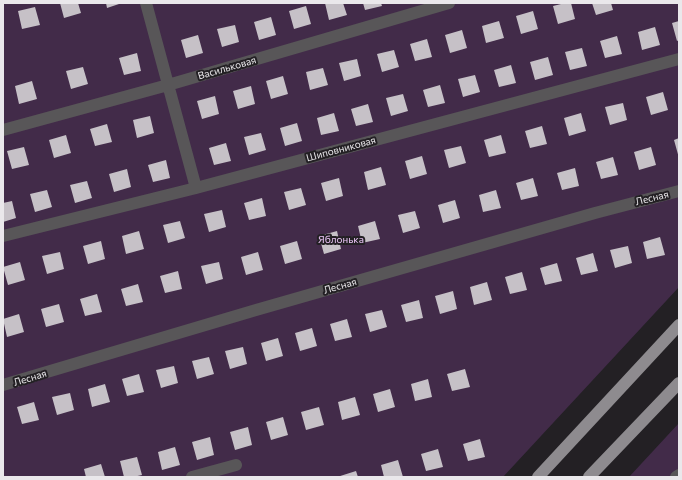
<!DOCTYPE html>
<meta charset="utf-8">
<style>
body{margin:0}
#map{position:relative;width:682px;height:480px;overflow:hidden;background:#232024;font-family:Commissioner,sans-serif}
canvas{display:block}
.frame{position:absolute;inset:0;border:4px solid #eae8eb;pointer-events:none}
</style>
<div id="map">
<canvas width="682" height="480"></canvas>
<div class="frame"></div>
</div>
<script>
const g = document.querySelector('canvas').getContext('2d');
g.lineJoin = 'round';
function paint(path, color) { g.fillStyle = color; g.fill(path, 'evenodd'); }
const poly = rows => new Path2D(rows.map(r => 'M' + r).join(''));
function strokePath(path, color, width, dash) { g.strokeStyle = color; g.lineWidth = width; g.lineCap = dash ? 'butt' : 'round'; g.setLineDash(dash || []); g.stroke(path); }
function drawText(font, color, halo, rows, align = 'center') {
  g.font = font + ' Commissioner,sans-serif'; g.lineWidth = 4; g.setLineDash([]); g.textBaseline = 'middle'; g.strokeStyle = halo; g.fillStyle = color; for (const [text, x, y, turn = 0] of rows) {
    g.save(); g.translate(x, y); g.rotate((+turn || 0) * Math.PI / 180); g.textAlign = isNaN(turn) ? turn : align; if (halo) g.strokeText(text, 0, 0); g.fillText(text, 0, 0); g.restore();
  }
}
paint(poly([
 [3,3,679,3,679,287,503,477,3,477],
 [679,423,679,477,629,477]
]), '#422b49');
paint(poly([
 [60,3,78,3,81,13,64,18],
 [106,3,122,3,107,8],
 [325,3,343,3,347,15,329,20],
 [363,3,381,3,382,6,365,10],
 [565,3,571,3,575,19,558,24,553,6],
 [592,3,611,3,613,10,596,15],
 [306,6,311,24,294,29,289,11],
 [35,7,40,25,22,29,18,11],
 [533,11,538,29,521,34,516,16],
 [271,17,276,35,259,40,254,22],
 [499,21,504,38,486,43,482,26],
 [679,21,679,40,677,41,672,23],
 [235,25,239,42,222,47,217,29],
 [655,27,660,45,642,50,638,32],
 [462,30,467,48,450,53,445,35],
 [198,35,203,53,186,58,181,40],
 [617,36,622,54,605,58,600,41],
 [427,39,432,57,415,61,410,44],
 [582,48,587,66,570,70,565,52],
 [394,50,399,67,382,72,377,54],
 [137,53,141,71,124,75,119,58],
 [548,57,553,75,535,80,530,62],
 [357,59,361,76,344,81,339,63],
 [511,65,516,83,499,87,494,70],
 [83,67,88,84,71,89,66,71],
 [323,68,328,85,310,90,306,72],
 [475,75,480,92,463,97,458,79],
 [283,76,288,94,271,99,266,81],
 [32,81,37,99,19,104,15,86],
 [440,85,445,103,428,107,423,90],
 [251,86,255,104,238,109,233,91],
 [663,92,668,110,651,115,646,97],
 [403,94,408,111,391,116,386,98],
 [215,96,219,114,202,119,197,101],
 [623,103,627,120,610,125,605,107],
 [368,104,373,122,356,126,351,109],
 [334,113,339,131,321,135,317,118],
 [581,113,586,131,569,136,564,118],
 [150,116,154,133,137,138,133,120],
 [297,123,302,141,285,146,280,128],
 [107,124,112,142,95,146,90,129],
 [542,126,547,144,530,148,525,131],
 [261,133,266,150,249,155,244,137],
 [66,135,71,153,54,158,49,140],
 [501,135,506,153,489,157,484,140],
 [679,138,679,158,674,140],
 [226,143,231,161,214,165,209,148],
 [461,146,466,163,449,168,444,150],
 [24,147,29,165,12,169,7,151],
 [651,147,656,165,639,170,634,152],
 [422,156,427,174,410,179,405,161],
 [613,157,618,175,601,179,596,162],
 [166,160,170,178,153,182,148,165],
 [381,167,386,185,368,190,364,172],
 [575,168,579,186,562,190,557,173],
 [127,169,131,187,114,192,109,174],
 [339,178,343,196,326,201,321,183],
 [533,178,538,196,521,200,516,183],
 [87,181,92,198,75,203,70,185],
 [301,188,306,205,289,210,284,192],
 [47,190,52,207,35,212,30,194],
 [496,190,501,208,483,212,479,195],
 [262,198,266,216,249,220,244,203],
 [455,200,460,218,443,223,438,205],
 [12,201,16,218,3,222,3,203],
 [222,210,226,227,209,232,204,214],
 [415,211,420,228,403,233,398,215],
 [180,221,185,238,168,243,163,225],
 [375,221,380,239,362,243,358,226],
 [139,231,144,249,126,254,122,236],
 [337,231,341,249,324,254,319,236],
 [660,237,665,255,647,259,643,242],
 [101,241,105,259,88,264,83,246],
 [297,241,302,259,285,264,280,246],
 [628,246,632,263,615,268,610,250],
 [60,252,64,269,47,274,42,256],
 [258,252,263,270,246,275,241,257],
 [593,253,598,271,581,275,576,258],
 [20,262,25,280,8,285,3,267],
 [219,262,223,279,206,284,201,266],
 [557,263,562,281,545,285,540,268],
 [178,271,182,289,165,293,160,276],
 [522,272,527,290,510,294,505,277],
 [487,282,492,300,474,305,470,287],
 [138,284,143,302,126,306,121,289],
 [453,291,457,309,440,314,435,296],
 [97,294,102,312,85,316,80,299],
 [419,300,423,318,406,322,401,305],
 [59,304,64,322,46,327,41,309],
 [382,310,387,327,370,332,365,314],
 [19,314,24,332,7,337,3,319],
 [347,319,352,337,335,341,330,324],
 [312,328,317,346,300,351,295,333],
 [278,338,283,356,266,361,261,343],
 [243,347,247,364,230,369,225,351],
 [209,357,214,374,197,379,192,361],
 [174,366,178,383,161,388,156,370],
 [465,369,470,387,452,391,447,374],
 [139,374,144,392,127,396,122,379],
 [428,379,432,397,415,401,411,384],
 [105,384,110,402,92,407,88,389],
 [390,389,395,407,378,412,373,394],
 [70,393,74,410,57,415,52,397],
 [355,397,360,415,342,420,338,402],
 [34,402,39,420,22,424,17,407],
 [319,407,324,425,306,430,301,412],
 [283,417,288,435,271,440,266,422],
 [248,427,252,445,235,450,230,432],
 [210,437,214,455,197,460,192,442],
 [480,439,485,457,468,461,463,444],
 [175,447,180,465,162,470,158,452],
 [438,449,443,467,426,471,421,454],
 [137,457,142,475,133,477,124,477,120,461],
 [398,460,403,477,384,477,381,465],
 [101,464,105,477,86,477,84,469],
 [356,471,358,477,337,477]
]), '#c6c1c7');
strokePath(poly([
 [146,3,196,188],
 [3,130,168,85,449,3],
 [3,236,196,188,679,59],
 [3,385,256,310,595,213,679,191],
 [192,477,236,465],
 [676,477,679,475]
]), '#585658', 12);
strokePath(poly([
 [538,477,679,325],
 [589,477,679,383]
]), '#8e8b8f', 12);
drawText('10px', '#eae8eb', '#232024', [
 ["Васильковая",227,68,-16],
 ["Шиповниковая",341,149,-15],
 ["Лесная",652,198,-14],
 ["Лесная",340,286,-16],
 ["Лесная",30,378,-17]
]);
drawText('10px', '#ecc5f8', '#232024', [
 ["Яблонька",341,240]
]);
</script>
